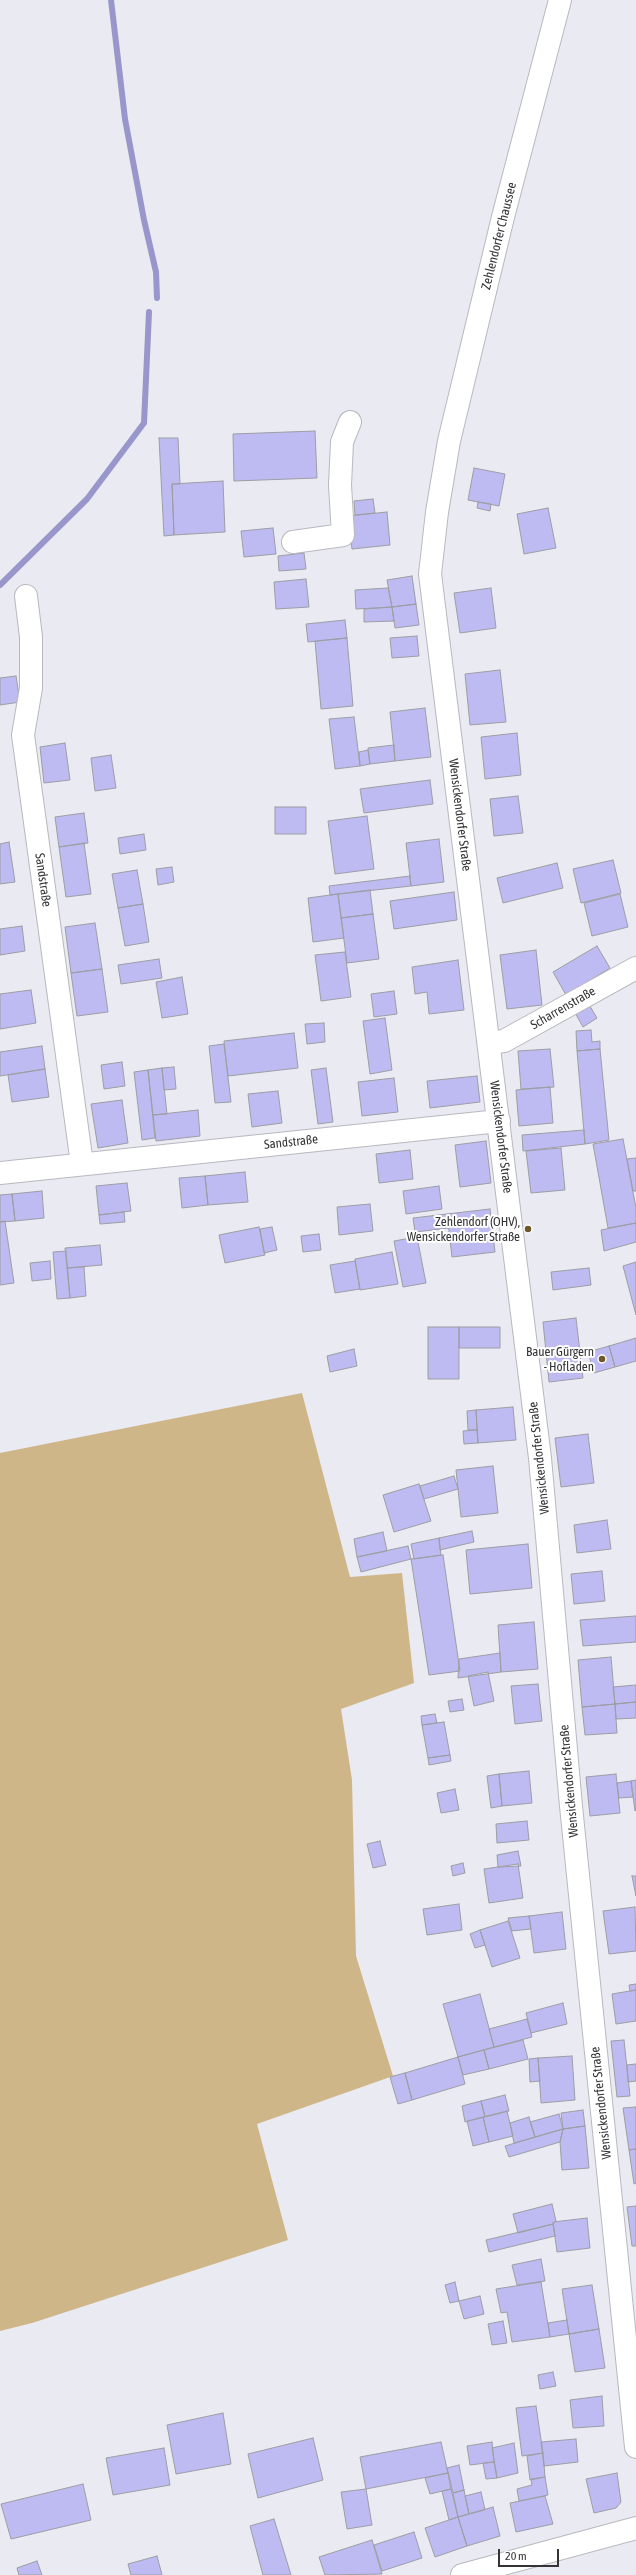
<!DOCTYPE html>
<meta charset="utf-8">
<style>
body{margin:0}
#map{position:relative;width:636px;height:2575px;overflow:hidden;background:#eaeaf2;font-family:"Asap Condensed",sans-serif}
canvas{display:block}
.scale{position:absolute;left:498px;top:2549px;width:61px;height:18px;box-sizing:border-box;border:2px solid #343437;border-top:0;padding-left:5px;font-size:12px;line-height:14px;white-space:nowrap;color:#343437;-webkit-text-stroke:3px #fff;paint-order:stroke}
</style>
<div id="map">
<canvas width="636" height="2575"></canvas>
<div class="scale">20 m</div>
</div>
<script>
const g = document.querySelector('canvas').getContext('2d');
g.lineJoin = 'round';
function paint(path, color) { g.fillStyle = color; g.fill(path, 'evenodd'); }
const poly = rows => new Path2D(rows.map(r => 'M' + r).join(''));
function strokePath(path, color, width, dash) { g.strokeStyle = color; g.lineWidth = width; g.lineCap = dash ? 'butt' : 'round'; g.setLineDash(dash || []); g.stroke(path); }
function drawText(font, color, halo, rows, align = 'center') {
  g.font = font + ' "Asap Condensed",sans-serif'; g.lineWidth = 4; g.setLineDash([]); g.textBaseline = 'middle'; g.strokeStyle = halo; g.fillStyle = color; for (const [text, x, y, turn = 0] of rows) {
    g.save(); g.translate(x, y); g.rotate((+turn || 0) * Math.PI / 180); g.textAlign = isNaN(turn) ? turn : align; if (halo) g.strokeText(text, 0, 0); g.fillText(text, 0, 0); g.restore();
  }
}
paint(poly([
 [302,1393,350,1577,402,1573,414,1683,341,1709,352,1780,356,1956,393,2076,257,2124,288,2240,32,2323,0,2331,0,1453]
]), '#ceb688');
strokePath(poly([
 [111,0,125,119,144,220,156,272,157,298],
 [0,585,87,499,144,423,149,312]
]), '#9996cb', 6);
const building = poly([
 [315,431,317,478,234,481,233,434,315,431],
 [159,438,178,438,180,484,172,484,174,535,164,536,159,438],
 [474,468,505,474,499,506,468,500,474,468],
 [223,481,225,532,174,535,172,484,223,481],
 [373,499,375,513,355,515,354,501,373,499],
 [478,502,491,504,490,511,477,508,478,502],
 [548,508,556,548,524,554,517,514,548,508],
 [387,512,390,545,352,549,348,516,387,512],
 [273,528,276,554,244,557,241,531,273,528],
 [304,553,306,569,279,571,278,556,304,553],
 [412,576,416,604,392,607,387,580,412,576],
 [306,579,309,607,276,609,274,582,306,579],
 [388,588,392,607,356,609,355,590,388,588],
 [491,588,496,628,460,633,454,593,491,588],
 [416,604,419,625,395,628,392,607,416,604],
 [392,607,394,621,364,622,364,609,392,607],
 [345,620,347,638,308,642,306,624,345,620],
 [417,636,419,656,392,658,390,638,417,636],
 [347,638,353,706,321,709,315,641,347,638],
 [500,670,506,722,470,725,465,674,500,670],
 [16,676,20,702,0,705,0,678,16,676],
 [425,708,431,757,395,761,390,712,425,708],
 [354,717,360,766,335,769,329,719,354,717],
 [517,733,521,775,485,779,481,737,517,733],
 [65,743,70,780,44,783,40,747,65,743],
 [394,745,395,761,370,764,368,748,394,745],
 [368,750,370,764,360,766,359,752,368,750],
 [111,755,116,788,95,791,91,758,111,755],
 [430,780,433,804,364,813,360,789,430,780],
 [518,796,523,833,494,836,490,799,518,796],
 [275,807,306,807,306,834,275,834,275,807],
 [84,813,88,843,59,847,55,817,84,813],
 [367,816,374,869,335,874,328,821,367,816],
 [144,834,146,850,120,854,118,838,144,834],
 [439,839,444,882,411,886,406,843,439,839],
 [9,842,15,882,0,884,0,844,9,842],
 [84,843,91,894,66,897,59,847,84,843],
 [613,860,621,893,581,903,573,869,613,860],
 [557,863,563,888,503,903,497,878,557,863],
 [172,867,174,882,158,885,156,869,172,867],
 [137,870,143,904,118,908,112,874,137,870],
 [410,876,411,886,330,895,329,886,410,876],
 [370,890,373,914,341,918,338,894,370,890],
 [454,892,457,920,394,929,390,901,454,892],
 [338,894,344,938,313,942,308,898,338,894],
 [620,894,628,927,592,936,584,903,620,894],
 [143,904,149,942,125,946,118,908,143,904],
 [373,914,379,959,347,963,341,918,373,914],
 [95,923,102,969,71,973,65,927,95,923],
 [22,926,25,951,0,955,0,929,22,926],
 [597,946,610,968,566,995,553,972,597,946],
 [536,950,542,1005,507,1009,500,955,536,950],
 [345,952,351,997,321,1001,315,955,345,952],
 [159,959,162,978,121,984,118,965,159,959],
 [458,960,464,1010,429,1014,427,992,415,994,412,967,458,960],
 [102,969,108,1012,77,1016,71,973,102,969],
 [182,977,188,1014,162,1018,156,982,182,977],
 [31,990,36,1023,0,1029,0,994,31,990],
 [394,991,397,1014,374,1017,371,994,394,991],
 [588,1003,597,1018,583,1027,574,1011,588,1003],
 [385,1018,392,1070,370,1074,363,1021,385,1018],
 [324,1023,325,1042,307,1044,305,1024,324,1023],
 [591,1030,592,1042,600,1041,600,1049,577,1051,576,1031,591,1030],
 [294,1033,298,1068,228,1076,224,1041,294,1033],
 [224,1044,231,1102,215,1103,209,1046,224,1044],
 [42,1046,45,1069,0,1076,0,1052,42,1046],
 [550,1049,554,1087,521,1089,518,1051,550,1049],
 [600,1049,609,1140,585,1144,577,1051,600,1049],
 [122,1062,125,1086,104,1089,101,1065,122,1062],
 [174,1067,176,1089,164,1090,162,1068,174,1067],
 [162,1068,167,1114,153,1115,148,1070,162,1068],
 [326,1068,333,1122,318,1124,311,1070,326,1068],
 [45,1069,49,1097,12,1102,8,1075,45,1069],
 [148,1070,155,1138,142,1140,134,1072,148,1070],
 [477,1076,480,1102,430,1108,427,1081,477,1076],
 [394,1078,398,1112,362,1116,358,1082,394,1078],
 [550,1087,553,1123,519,1126,516,1090,550,1087],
 [278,1091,282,1123,252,1127,248,1094,278,1091],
 [122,1100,128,1143,98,1148,91,1104,122,1100],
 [198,1110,200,1136,156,1141,153,1115,198,1110],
 [584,1130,585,1144,523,1151,522,1135,584,1130],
 [623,1139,636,1208,636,1223,608,1228,593,1144,623,1139],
 [486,1141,491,1183,460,1187,455,1145,486,1141],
 [561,1148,565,1190,531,1193,526,1151,561,1148],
 [410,1150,413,1179,379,1183,376,1154,410,1150],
 [636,1158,636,1191,633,1191,627,1159,636,1158],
 [245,1172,248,1202,208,1205,205,1176,245,1172],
 [205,1176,208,1205,182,1208,179,1178,205,1176],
 [127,1183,131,1211,99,1215,96,1186,127,1183],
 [439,1186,442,1209,406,1214,403,1191,439,1186],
 [42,1191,44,1218,15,1221,12,1194,42,1191],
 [12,1194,15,1221,0,1222,0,1195,12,1194],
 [370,1204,373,1231,339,1235,337,1207,370,1204],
 [490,1209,495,1252,452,1257,447,1214,490,1209],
 [124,1212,125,1222,100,1224,99,1215,124,1212],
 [447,1214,449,1228,415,1232,413,1218,447,1214],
 [5,1221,14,1283,0,1285,0,1222,5,1221],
 [636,1223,636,1242,604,1251,601,1230,636,1223],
 [259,1227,265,1255,225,1263,219,1235,259,1227],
 [272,1227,277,1250,264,1253,260,1229,272,1227],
 [319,1234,321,1250,303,1252,301,1236,319,1234],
 [417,1237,426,1283,403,1287,394,1241,417,1237],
 [100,1245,102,1265,67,1268,65,1248,100,1245],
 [66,1251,70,1298,57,1299,53,1252,66,1251],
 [392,1252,398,1284,360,1290,355,1259,392,1252],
 [50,1261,51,1279,32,1281,30,1263,50,1261],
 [355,1261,360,1289,335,1293,330,1265,355,1261],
 [636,1262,636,1315,623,1266,636,1262],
 [84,1267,86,1296,70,1298,67,1268,84,1267],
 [589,1268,591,1285,553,1290,551,1272,589,1268],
 [576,1318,583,1378,549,1382,543,1322,576,1318],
 [428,1327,459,1327,459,1379,428,1379,428,1327],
 [459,1327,500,1327,500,1348,459,1348,459,1327],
 [636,1338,636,1361,615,1367,609,1346,636,1338],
 [609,1346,615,1367,594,1373,588,1352,609,1346],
 [354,1349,357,1366,330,1372,327,1356,354,1349],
 [513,1407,516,1440,478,1443,476,1410,513,1407],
 [476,1410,477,1430,468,1430,467,1411,476,1410],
 [477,1430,478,1443,464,1444,463,1431,477,1430],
 [588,1434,594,1483,561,1487,555,1438,588,1434],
 [493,1466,498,1513,461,1517,456,1470,493,1466],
 [454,1476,458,1489,424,1499,420,1486,454,1476],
 [419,1484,431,1521,394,1532,383,1495,419,1484],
 [607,1520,611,1549,577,1553,574,1525,607,1520],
 [472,1531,474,1542,440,1550,439,1538,472,1531],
 [383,1532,387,1551,357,1557,354,1539,383,1532],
 [439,1538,441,1555,414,1559,411,1544,439,1538],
 [528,1544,532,1588,470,1594,466,1550,528,1544],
 [408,1546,411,1559,361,1572,357,1557,408,1546],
 [443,1555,460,1671,429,1675,411,1559,443,1555],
 [602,1571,605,1601,574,1604,571,1574,602,1571],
 [636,1616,636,1642,583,1646,580,1620,636,1616],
 [534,1622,538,1669,501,1672,498,1625,534,1622],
 [500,1653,501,1672,458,1678,459,1659,500,1653],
 [611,1657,615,1704,582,1707,578,1660,611,1657],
 [488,1672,494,1701,474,1706,468,1676,488,1672],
 [538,1684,542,1721,515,1724,511,1686,538,1684],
 [636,1685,636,1702,615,1704,613,1687,636,1685],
 [462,1699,464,1710,450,1712,448,1701,462,1699],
 [636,1702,636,1718,616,1719,615,1704,636,1702],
 [615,1704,617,1733,585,1735,582,1707,615,1704],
 [435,1714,437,1723,422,1725,421,1716,435,1714],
 [444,1722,450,1755,428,1758,422,1725,444,1722],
 [450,1755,451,1761,429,1765,428,1758,450,1755],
 [529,1771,532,1803,502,1806,499,1774,529,1771],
 [499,1774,502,1806,491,1808,487,1776,499,1774],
 [616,1774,620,1813,590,1816,586,1777,616,1774],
 [636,1780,636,1810,635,1811,631,1781,636,1780],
 [631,1781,633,1797,619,1798,617,1783,631,1781],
 [455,1789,459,1810,441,1813,437,1793,455,1789],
 [527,1821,529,1840,497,1843,496,1824,527,1821],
 [380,1841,386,1865,373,1868,367,1844,380,1841],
 [518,1851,521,1866,498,1867,497,1855,518,1851],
 [463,1863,465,1873,453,1876,451,1866,463,1863],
 [518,1864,523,1898,489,1903,484,1869,518,1864],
 [632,1876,636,1876,636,1896,632,1876],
 [459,1904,462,1930,427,1935,423,1909,459,1904],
 [635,1907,636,1951,609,1954,603,1911,635,1907],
 [562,1912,566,1949,534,1953,529,1916,562,1912],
 [529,1916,531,1929,512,1931,508,1918,529,1916],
 [508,1921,520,1958,492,1967,480,1930,508,1921],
 [480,1930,485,1945,475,1948,470,1934,480,1930],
 [636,1984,636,1990,630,1991,629,1985,636,1984],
 [636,1990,636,2021,616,2024,612,1994,636,1990],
 [480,1994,494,2047,458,2057,443,2004,480,1994],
 [563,2003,567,2024,531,2033,526,2013,563,2003],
 [527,2019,532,2037,494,2047,489,2029,527,2019],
 [523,2040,528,2059,489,2069,484,2050,523,2040],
 [624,2040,630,2096,617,2097,611,2041,624,2040],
 [484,2050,489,2069,463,2075,458,2057,484,2050],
 [572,2056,575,2100,541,2103,538,2058,572,2056],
 [458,2057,465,2084,412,2100,405,2073,458,2057],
 [538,2058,540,2081,530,2082,529,2059,538,2058],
 [636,2064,636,2081,628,2082,627,2065,636,2064],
 [405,2073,412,2100,398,2104,390,2077,405,2073],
 [505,2095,509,2111,485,2117,481,2101,505,2095],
 [481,2101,485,2117,465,2122,462,2106,481,2101],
 [636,2107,636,2149,629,2150,623,2108,636,2107],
 [583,2110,585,2126,563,2129,561,2113,583,2110],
 [507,2111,513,2136,489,2142,483,2117,507,2111],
 [559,2114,563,2129,535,2137,530,2122,559,2114],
 [483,2117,489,2142,473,2146,467,2121,483,2117],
 [529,2117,535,2137,514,2143,510,2123,529,2117],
 [585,2126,589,2168,562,2170,560,2142,563,2129,585,2126],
 [563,2129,560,2142,509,2157,505,2146,563,2129],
 [636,2149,636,2183,634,2184,629,2150,636,2149],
 [552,2204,556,2221,553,2224,518,2233,513,2214,552,2204],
 [636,2206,636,2246,632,2246,627,2207,636,2206],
 [587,2218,590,2248,557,2252,553,2222,587,2218],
 [553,2224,555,2236,489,2252,486,2240,553,2224],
 [541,2259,545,2281,517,2285,512,2265,541,2259],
 [455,2282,459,2301,450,2303,445,2285,455,2282],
 [541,2282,550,2337,512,2342,507,2312,501,2313,496,2289,541,2282],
 [592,2285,599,2329,569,2334,562,2289,592,2285],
 [480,2296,484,2314,464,2319,459,2301,480,2296],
 [567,2320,569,2334,550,2337,548,2323,567,2320],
 [503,2321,507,2343,492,2345,488,2324,503,2321],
 [599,2329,605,2368,575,2372,569,2334,599,2329],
 [553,2372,556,2386,540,2389,538,2375,553,2372],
 [602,2396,604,2426,573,2428,570,2400,602,2396],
 [536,2406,543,2453,522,2456,516,2408,536,2406],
 [223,2413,231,2464,176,2474,167,2425,223,2413],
 [313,2438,323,2480,258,2498,248,2454,313,2438],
 [576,2439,578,2462,544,2466,541,2442,576,2439],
 [441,2442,448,2473,366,2489,360,2457,441,2442],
 [492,2442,494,2462,470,2465,467,2446,492,2442],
 [514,2443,518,2473,497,2478,492,2448,514,2443],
 [164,2448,170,2485,113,2495,106,2458,164,2448],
 [543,2453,545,2477,530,2480,527,2456,543,2453],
 [494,2462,497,2478,486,2479,483,2463,494,2462],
 [459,2465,464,2490,453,2493,447,2468,459,2465],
 [448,2473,451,2489,430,2494,425,2478,448,2473],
 [617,2473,621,2502,616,2508,594,2513,586,2479,617,2473],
 [545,2477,548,2495,519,2501,517,2489,532,2485,531,2479,545,2477],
 [83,2484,91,2520,11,2539,1,2504,83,2484],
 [366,2489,372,2525,347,2529,341,2492,366,2489],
 [451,2489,458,2517,449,2520,442,2491,451,2489],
 [464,2490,469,2514,458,2517,453,2493,464,2490],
 [481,2492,485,2510,469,2514,465,2496,481,2492],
 [545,2496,553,2524,516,2532,510,2503,545,2496],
 [493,2507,500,2536,467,2546,458,2517,493,2507],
 [458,2517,467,2546,435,2557,425,2528,458,2517],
 [274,2519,291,2575,263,2575,250,2526,274,2519],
 [414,2532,422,2558,382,2571,374,2545,414,2532],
 [372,2540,382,2574,325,2575,319,2557,372,2540],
 [157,2556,162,2575,131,2575,128,2564,157,2556],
 [37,2561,42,2575,19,2575,17,2568,37,2561]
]);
paint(building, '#bdbbf2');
strokePath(building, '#9d9da4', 1);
const minor = poly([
 [293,542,343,535,340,485,342,442,350,422],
 [26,596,31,637,31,688,23,735,82,1164],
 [489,1043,504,1041,636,968],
 [0,1173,499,1121]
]);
const major = poly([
 [560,0,503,217,449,441,437,512,430,574,540,1458,571,1806,636,2447],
 [462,2575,636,2528]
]);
strokePath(minor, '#b9b8bf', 24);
strokePath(major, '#b9b8bf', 24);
strokePath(minor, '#fff', 22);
strokePath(major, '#fff', 22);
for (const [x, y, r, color] of [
 [528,1229,4,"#6f5828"],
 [602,1359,4,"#6f5828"]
]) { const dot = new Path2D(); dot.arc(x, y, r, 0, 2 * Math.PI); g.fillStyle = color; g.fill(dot); strokePath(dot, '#fff', 1.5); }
drawText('13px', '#343437', '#fff', [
 ["Zehlendorfer Chaussee",499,236,-76],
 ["Wensickendorfer Straße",460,815,83],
 ["Sandstraße",43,880,82],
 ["Scharrenstraße",563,1008,-30],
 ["Wensickendorfer Straße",501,1137,83],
 ["Sandstraße",291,1142,-6],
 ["Wensickendorfer Straße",539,1458,-96],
 ["Wensickendorfer Straße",569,1781,-95],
 ["Wensickendorfer Straße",601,2103,-96]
]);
drawText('13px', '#343437', '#fff', [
 ["Zehlendorf (OHV),",520,1222],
 ["Wensickendorfer Straße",520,1237],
 ["Bauer Gürgern",594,1352],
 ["- Hofladen",594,1367]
], 'right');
</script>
